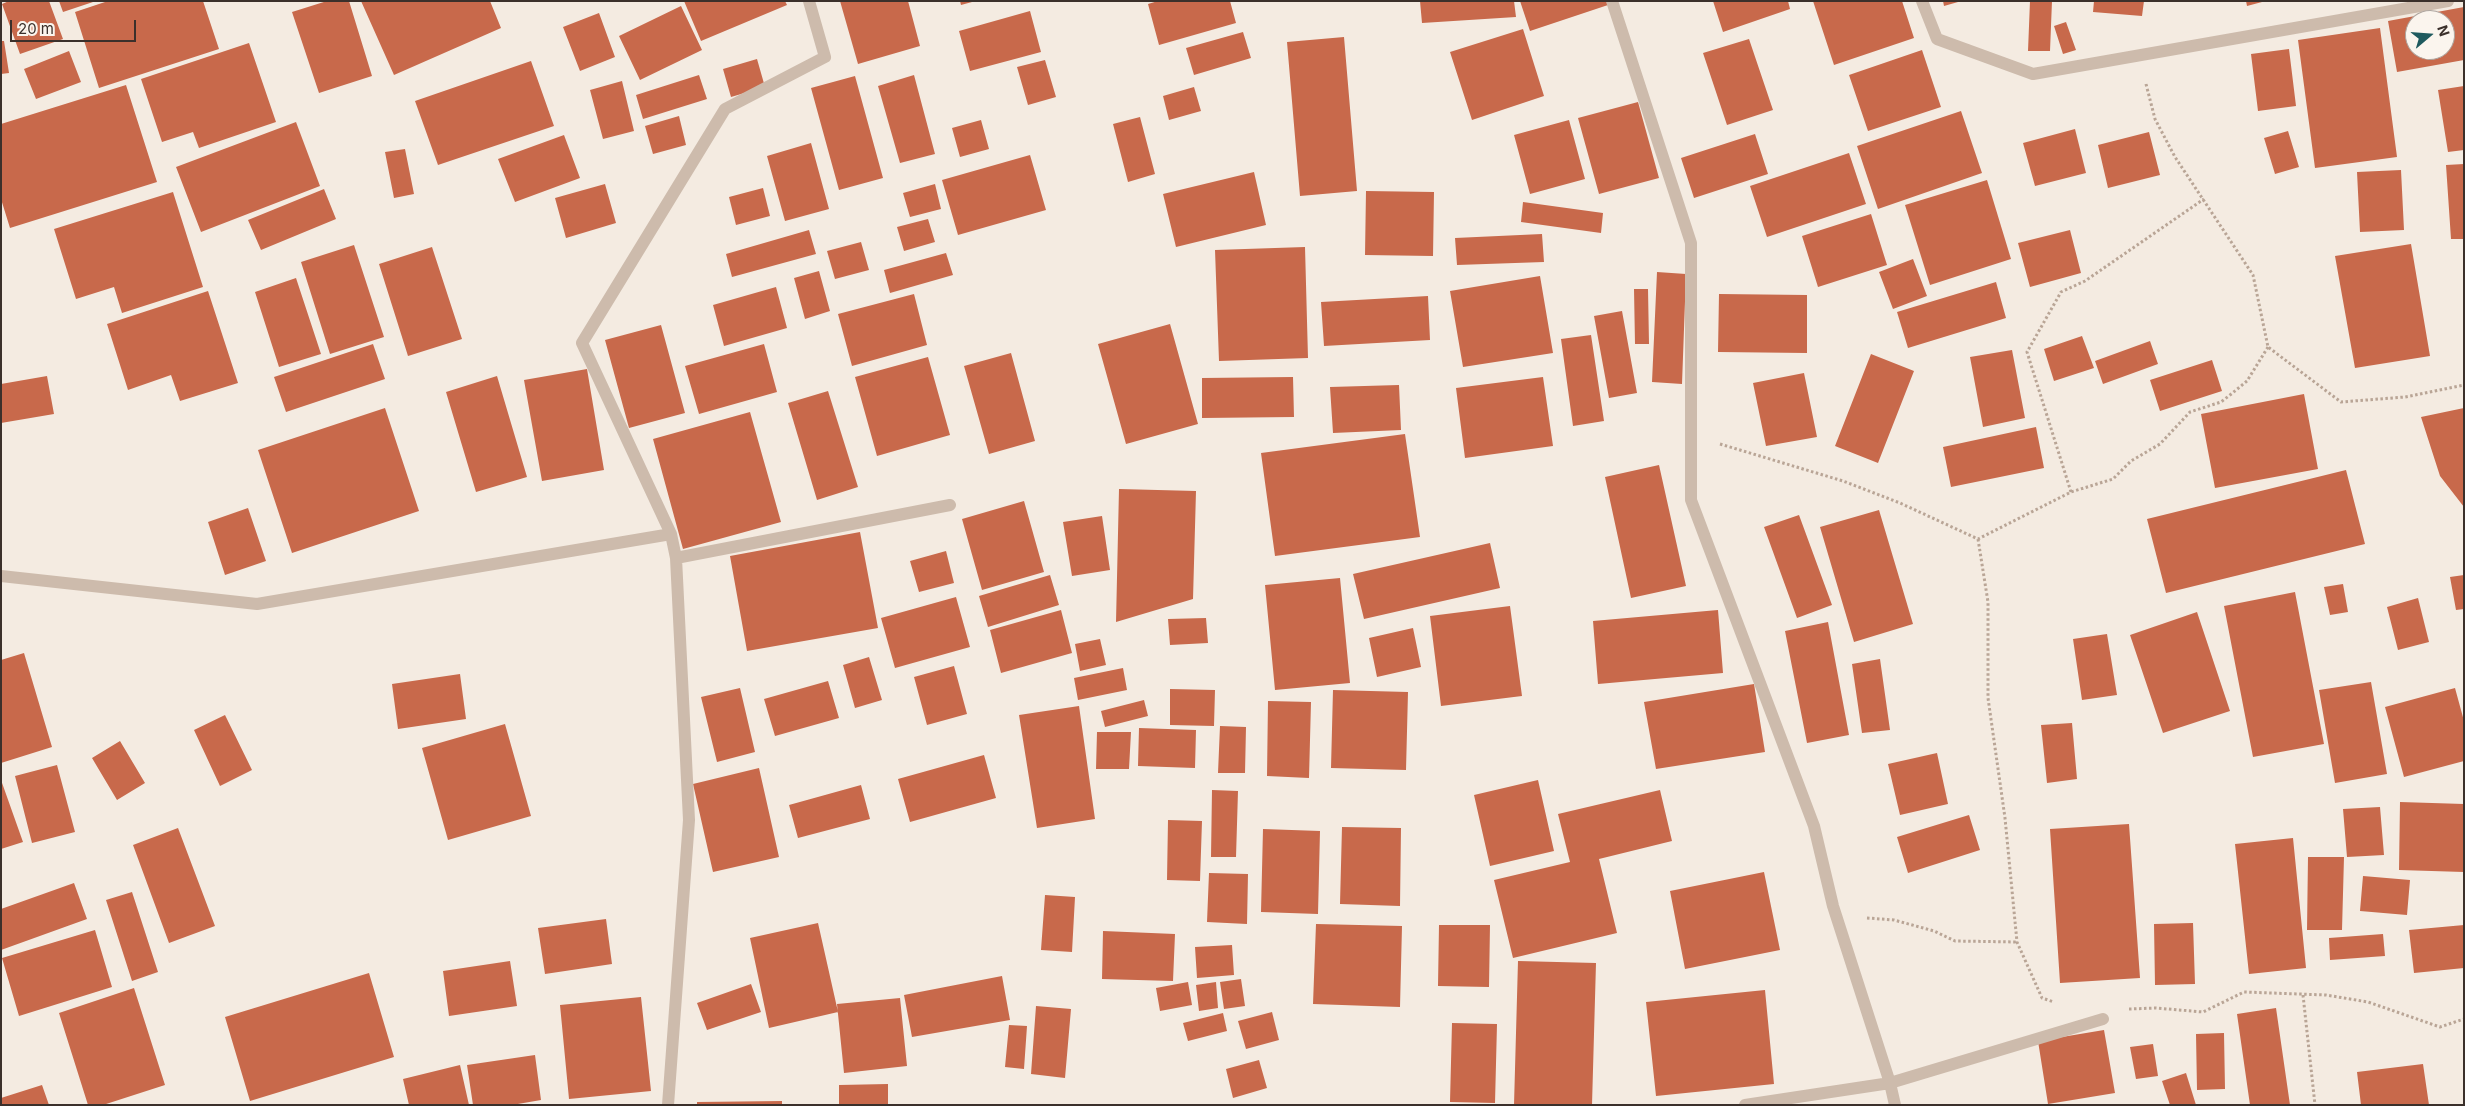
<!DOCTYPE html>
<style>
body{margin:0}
#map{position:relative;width:2465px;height:1106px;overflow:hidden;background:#f4ebe1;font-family:Inter,sans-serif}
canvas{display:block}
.frame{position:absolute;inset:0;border:2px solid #3b302b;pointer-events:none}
.north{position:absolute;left:2405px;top:10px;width:50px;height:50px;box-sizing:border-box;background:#fbf5ee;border:1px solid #aea6a0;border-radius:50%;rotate:72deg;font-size:14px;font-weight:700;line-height:20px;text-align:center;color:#3b302b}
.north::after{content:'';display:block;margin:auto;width:18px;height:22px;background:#1f5a5e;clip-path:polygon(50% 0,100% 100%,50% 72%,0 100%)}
.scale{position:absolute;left:10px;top:20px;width:126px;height:22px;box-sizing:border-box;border:2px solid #3b302b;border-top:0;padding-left:6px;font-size:15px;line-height:18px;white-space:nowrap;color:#3b302b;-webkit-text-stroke:4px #fbf5ee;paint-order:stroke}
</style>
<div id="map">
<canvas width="2465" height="1106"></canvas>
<div class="frame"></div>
<div class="north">N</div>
<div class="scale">20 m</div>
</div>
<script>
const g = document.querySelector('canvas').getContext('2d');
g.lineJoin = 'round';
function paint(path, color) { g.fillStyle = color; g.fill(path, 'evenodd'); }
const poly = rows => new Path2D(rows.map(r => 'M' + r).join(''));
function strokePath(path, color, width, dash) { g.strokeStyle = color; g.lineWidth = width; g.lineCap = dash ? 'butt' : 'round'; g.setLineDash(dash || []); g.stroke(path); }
paint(poly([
 [9,1,49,1,63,39,20,54,2,4],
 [59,1,93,1,93,2,63,12],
 [108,1,203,1,219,49,99,88,75,12],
 [327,1,349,1,372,76,319,93,292,12],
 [361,1,490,1,501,28,394,75],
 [684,1,785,1,787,5,701,41],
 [840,1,908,1,920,46,858,64],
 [960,1,972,1,972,2,961,5],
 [1158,1,1230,1,1236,23,1159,45,1148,4],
 [1420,1,1514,1,1516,17,1422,23],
 [1520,1,1607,1,1608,5,1530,31],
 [1713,1,1788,1,1790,9,1723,32],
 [1813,1,1902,1,1914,38,1834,65],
 [1943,1,1958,1,1958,2,1944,6],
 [2030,1,2052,1,2050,51,2028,51],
 [2094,1,2144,1,2142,16,2093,12],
 [2246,1,2262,1,2262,2,2247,6],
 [681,6,702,50,640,80,619,36],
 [2464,7,2464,60,2397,72,2388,21],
 [2415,20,2445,20,2445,50,2415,50],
 [1030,11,1041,52,970,71,959,31],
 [599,13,615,57,580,71,563,27],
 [2066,22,2076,50,2063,54,2054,26],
 [2380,28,2397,157,2315,168,2298,40],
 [1523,29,1544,96,1472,120,1450,52],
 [1243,32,1251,58,1194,75,1186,48],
 [1344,37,1357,191,1300,196,1287,42],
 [1749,39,1773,110,1727,125,1703,53],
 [1,41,4,41,9,73,1,74],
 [249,43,276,122,199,148,193,132,162,142,141,79],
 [2289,49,2296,106,2258,111,2251,54],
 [1922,50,1941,107,1868,131,1849,75],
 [69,51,81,82,36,99,24,69],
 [757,59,765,87,731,97,723,69],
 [1045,60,1056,97,1028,105,1017,67],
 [531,61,554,126,438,165,415,101],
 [699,75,707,99,643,119,636,95],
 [914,75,935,154,900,163,878,86],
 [855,76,883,178,839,190,811,88],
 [622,81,634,131,603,139,590,90],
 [126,85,157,182,10,228,1,199,1,124],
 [2464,86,2464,150,2448,152,2438,90],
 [1194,87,1201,111,1169,120,1163,96],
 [1638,102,1659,178,1599,194,1578,118],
 [1961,111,1982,173,1878,209,1857,146],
 [679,116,686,145,653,154,645,126],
 [1140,117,1155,174,1128,182,1113,124],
 [981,120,989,149,960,157,952,128],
 [1569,120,1585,179,1530,194,1514,135],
 [296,122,320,186,201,232,176,167],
 [2075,129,2086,173,2035,186,2023,143],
 [2288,131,2299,167,2275,174,2264,138],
 [2149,132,2160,175,2108,188,2098,145],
 [1755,134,1768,174,1694,198,1681,158],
 [564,135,580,178,515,202,498,159],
 [811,143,829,209,785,221,767,156],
 [405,149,414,194,394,198,385,152],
 [1849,153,1866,204,1767,237,1750,186],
 [1030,155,1046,210,958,235,942,180],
 [2464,164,2464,239,2451,239,2446,165],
 [2401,170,2404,230,2360,232,2357,172],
 [1254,172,1266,225,1176,247,1163,194],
 [1987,180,2011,259,1930,285,1905,205],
 [605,184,616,223,566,238,555,198],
 [935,184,941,209,910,217,903,193],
 [763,188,770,216,736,225,729,197],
 [324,189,336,219,261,250,248,220],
 [1366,191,1434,192,1433,256,1365,255],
 [173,192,203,287,122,313,114,287,76,299,54,229],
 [1523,202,1603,213,1601,233,1521,222],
 [1871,214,1887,265,1818,287,1802,236],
 [928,219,935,242,904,251,897,227],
 [809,230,816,254,732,277,726,254],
 [2070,230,2081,273,2030,287,2018,243],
 [1542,234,1544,262,1457,265,1455,238],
 [861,242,869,270,835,279,827,251],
 [2411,244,2430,356,2355,368,2335,256],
 [354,245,384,337,330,354,301,262],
 [432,247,462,339,408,356,379,264],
 [1305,247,1308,358,1219,361,1215,250],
 [946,253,953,275,890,293,884,270],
 [1913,259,1927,296,1893,309,1879,272],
 [819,271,830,311,805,319,794,278],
 [1657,272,1686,274,1682,384,1652,382],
 [1540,276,1553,353,1463,367,1450,291],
 [296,278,321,354,279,367,255,292],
 [1996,282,2006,318,1908,348,1897,312],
 [776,287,787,328,724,346,713,305],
 [1634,289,1648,289,1649,344,1635,344],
 [208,291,238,383,180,401,171,375,128,390,107,324],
 [914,294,927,345,852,366,838,314],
 [1719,294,1807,295,1807,353,1718,352],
 [1428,296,1430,340,1324,346,1321,302],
 [1622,311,1637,393,1609,398,1594,316],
 [1170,324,1198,424,1126,444,1098,344],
 [661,325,685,413,629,428,605,340],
 [1591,335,1604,421,1573,426,1561,339],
 [2082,336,2094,368,2054,381,2044,349],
 [2150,341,2158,364,2103,384,2095,361],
 [373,344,385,379,286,412,274,377],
 [764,344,777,392,699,414,685,366],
 [2012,350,2025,418,1983,427,1970,357],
 [1011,353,1035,441,989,454,964,366],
 [1871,354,1914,371,1878,463,1835,446],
 [928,357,950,435,877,456,855,377],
 [2212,360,2222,391,2160,411,2150,380],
 [587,369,604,470,542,481,524,380],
 [1804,373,1817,437,1766,446,1753,383],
 [47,376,54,414,1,423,1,384],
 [497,376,527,477,476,492,446,392],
 [1293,377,1294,417,1202,418,1202,378],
 [1543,377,1553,446,1465,458,1456,388],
 [1399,385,1401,430,1333,433,1330,387],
 [828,391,858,487,817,500,788,403],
 [2304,394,2318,469,2215,488,2201,414],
 [385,408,419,511,292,553,258,450],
 [2464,408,2464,507,2440,476,2421,417],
 [750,412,781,522,683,549,653,439],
 [2036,427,2044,468,1951,487,1943,447],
 [1405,434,1420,537,1275,556,1261,453],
 [1659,465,1686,586,1631,598,1605,477],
 [2346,470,2365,544,2166,593,2147,519],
 [1119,489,1196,491,1193,599,1116,622],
 [1024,501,1044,572,982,590,962,519],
 [248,508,266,561,225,575,208,522],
 [1879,510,1913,624,1854,642,1820,527],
 [1799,515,1832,605,1797,618,1764,527],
 [1102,516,1110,570,1072,576,1063,522],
 [860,532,878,628,747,651,730,556],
 [1490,543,1500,588,1364,619,1353,574],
 [946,551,954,583,919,592,910,561],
 [1050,575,1059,605,988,627,979,596],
 [2464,575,2464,609,2456,610,2450,577],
 [1340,578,1350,683,1275,690,1265,585],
 [2343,584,2348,612,2330,615,2324,587],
 [2295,592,2324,744,2253,757,2224,606],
 [956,597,970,647,895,668,881,618],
 [2418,598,2429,642,2398,650,2387,607],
 [1510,606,1522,696,1441,706,1430,616],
 [1061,610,1072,653,1001,673,990,630],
 [1718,610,1723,673,1598,684,1593,621],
 [2197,612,2230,711,2163,733,2130,635],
 [1206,618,1208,643,1170,645,1168,619],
 [1828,622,1849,735,1807,743,1785,631],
 [1413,628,1421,667,1377,677,1369,638],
 [2107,634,2117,695,2082,700,2073,639],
 [1100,639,1106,665,1080,671,1075,644],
 [24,653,52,747,1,763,1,660],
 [869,657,882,700,855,708,843,665],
 [1880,659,1890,730,1862,733,1852,664],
 [954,666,967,714,927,725,914,677],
 [1123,668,1127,690,1078,700,1074,678],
 [460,674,466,719,398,729,392,684],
 [828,681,839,718,775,736,764,699],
 [2371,682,2387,774,2335,783,2319,690],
 [1754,684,1765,752,1656,769,1644,702],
 [740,688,755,752,717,762,701,697],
 [2455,688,2464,721,2464,761,2404,777,2385,707],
 [1170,689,1215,690,1214,726,1170,725],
 [1333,690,1408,692,1406,770,1331,768],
 [1144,700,1148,716,1105,727,1101,711],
 [1268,701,1311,702,1309,778,1267,776],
 [1079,706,1095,819,1037,828,1019,715],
 [225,715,252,770,220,786,194,730],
 [2072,723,2077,779,2047,783,2041,725],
 [505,724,531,816,448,840,422,748],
 [1220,726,1246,727,1245,773,1218,773],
 [1139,728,1196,730,1195,768,1138,766],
 [1097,732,1131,732,1129,769,1096,769],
 [120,741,145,783,117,800,92,758],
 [1937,753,1948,804,1900,815,1888,764],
 [984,755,996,798,910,822,898,779],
 [57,765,75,832,32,843,15,776],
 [759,768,779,857,713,872,693,784],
 [1,780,23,842,1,849],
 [1538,780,1554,851,1490,866,1474,795],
 [861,785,870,819,798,838,789,805],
 [1212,790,1238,791,1236,857,1211,857],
 [1660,790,1672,841,1599,859,1617,933,1513,958,1494,880,1570,862,1558,814],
 [2400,802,2464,804,2464,872,2399,870],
 [2380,807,2384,855,2347,857,2343,809],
 [1969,815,1980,850,1908,873,1897,837],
 [1168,820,1202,821,1200,881,1167,880],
 [2129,824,2140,978,2060,983,2050,829],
 [1342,827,1401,828,1400,906,1340,904],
 [178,828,215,926,169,943,133,845],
 [1263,829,1320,831,1318,914,1261,912],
 [2293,838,2306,968,2249,974,2235,844],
 [2308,857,2344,857,2342,930,2307,930],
 [1764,872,1780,950,1685,969,1670,891],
 [1209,873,1248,874,1247,924,1207,922],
 [2363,876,2410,880,2407,915,2360,911],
 [74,883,87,919,1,950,1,909],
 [132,892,158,972,132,981,106,900],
 [1045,895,1075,897,1072,952,1041,950],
 [606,919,612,964,545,974,538,928],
 [818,923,838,1012,769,1028,750,938],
 [2193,923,2195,984,2155,985,2154,924],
 [1316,924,1402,926,1400,1007,1313,1004],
 [1439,925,1490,925,1489,987,1438,986],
 [2464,925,2464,968,2414,973,2409,930],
 [95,930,112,987,19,1016,2,958],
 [1103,931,1175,934,1173,981,1102,979],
 [2383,934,2385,956,2330,960,2329,938],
 [1232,945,1234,975,1197,978,1195,947],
 [510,961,517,1006,449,1016,443,971],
 [1518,961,1596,963,1592,1105,1514,1105],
 [369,973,394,1057,250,1101,225,1017],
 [1002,976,1010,1020,912,1037,904,995],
 [1241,979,1245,1006,1224,1009,1220,982],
 [1188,982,1192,1005,1160,1011,1156,988],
 [1216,982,1218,1008,1199,1011,1196,985],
 [751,984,761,1012,707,1030,697,1003],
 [134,988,165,1085,103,1105,88,1105,59,1013],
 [1765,990,1774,1084,1656,1096,1646,1002],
 [641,997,651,1091,569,1099,560,1005],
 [900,998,907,1066,844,1073,837,1004],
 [1036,1006,1071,1009,1065,1078,1031,1074],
 [2276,1008,2290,1105,2250,1105,2237,1014],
 [1272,1012,1279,1040,1246,1049,1238,1021],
 [1223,1013,1227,1031,1188,1041,1183,1023],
 [1452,1023,1497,1024,1495,1103,1450,1102],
 [1009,1025,1027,1026,1024,1069,1005,1067],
 [2104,1030,2115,1093,2048,1104,2038,1041],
 [2224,1033,2225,1089,2197,1090,2196,1034],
 [2153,1044,2158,1076,2136,1079,2130,1047],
 [535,1055,541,1100,512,1105,473,1105,467,1065],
 [1259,1060,1267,1088,1233,1098,1226,1069],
 [2423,1064,2429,1105,2361,1105,2357,1072],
 [460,1065,469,1105,409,1105,403,1079],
 [2186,1073,2196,1105,2170,1105,2162,1081],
 [888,1084,888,1105,839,1105,839,1085],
 [42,1085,49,1105,1,1105,1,1098],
 [782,1101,782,1105,697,1105,697,1102]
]), '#c8694b');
strokePath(poly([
 [2146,84,2155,119,2175,157,2253,275,2268,347,2341,402,2405,397,2464,385],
 [1720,444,1843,481,1900,503,1978,539,2071,492,2113,479,2131,461,2160,444,2190,412,2221,402,2230,395,2247,381,2268,347],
 [2071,492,2027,352,2061,292,2085,281,2204,199],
 [1978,539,1988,602,1988,698,2005,818,2017,942,2042,998,2054,1002],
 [1867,918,1894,920,1934,931,1955,941,2017,942],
 [2303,995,2315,1105],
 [2129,1009,2156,1008,2203,1012,2244,992,2326,995,2368,1002,2440,1027,2464,1019]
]), '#b9a596', 3, [2.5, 2.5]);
strokePath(poly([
 [1612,1,1691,243,1691,500,1814,826,1833,906,1890,1083,1895,1105],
 [1922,1,1937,39,2033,74,2448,1],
 [676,558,950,505],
 [1,576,257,604,671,534],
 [668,1105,689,820,676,558,671,534,582,343,725,109,825,57,809,1],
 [1745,1105,1890,1083,2103,1019]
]), '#cdbbac', 12);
</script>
